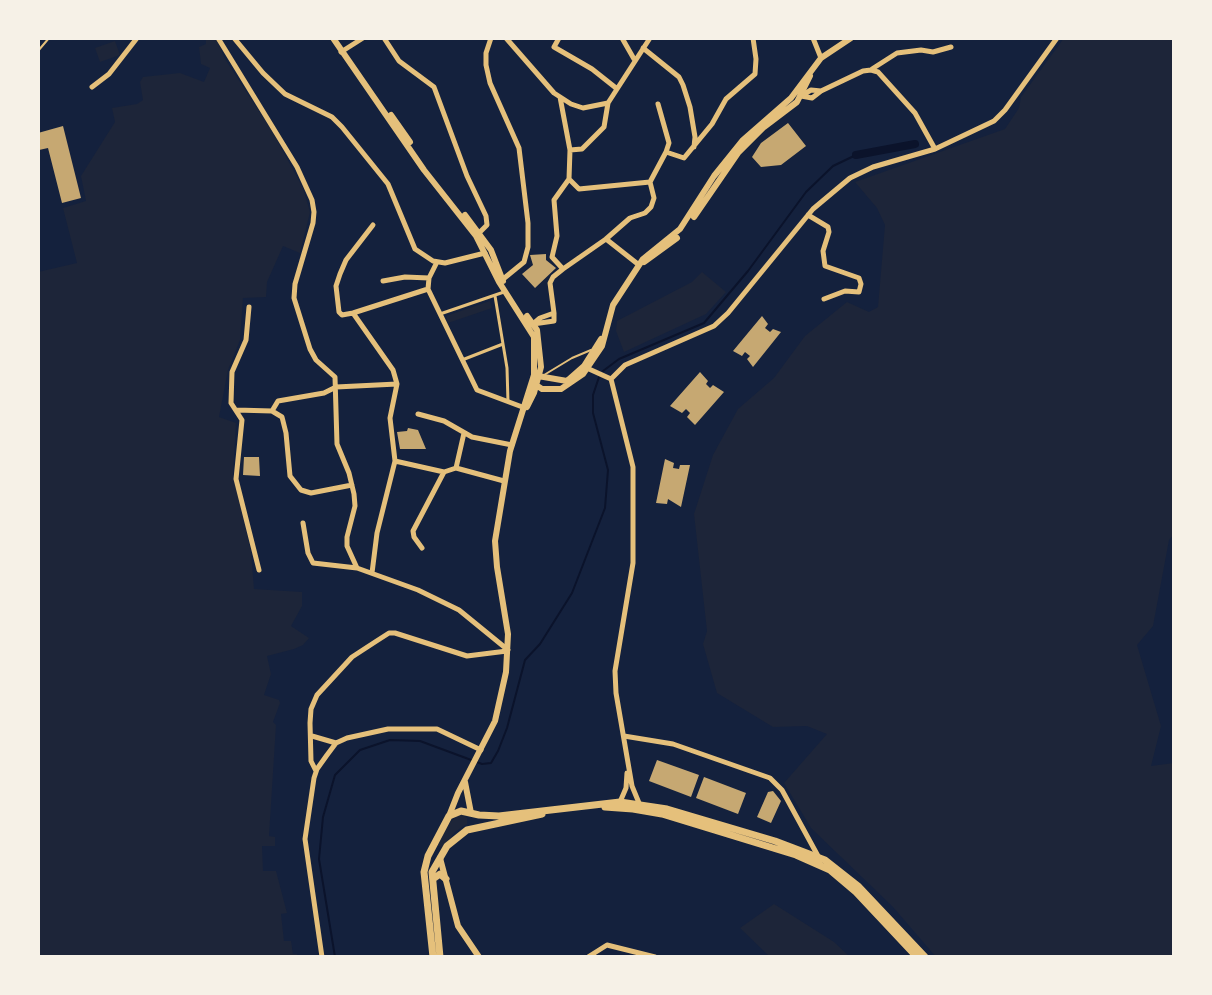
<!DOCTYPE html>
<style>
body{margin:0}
#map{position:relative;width:1212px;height:995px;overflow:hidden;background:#14213d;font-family:"Open Sans",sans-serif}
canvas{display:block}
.frame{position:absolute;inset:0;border:40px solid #f6f1e7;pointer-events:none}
</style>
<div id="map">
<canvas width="1212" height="995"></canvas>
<div class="frame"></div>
</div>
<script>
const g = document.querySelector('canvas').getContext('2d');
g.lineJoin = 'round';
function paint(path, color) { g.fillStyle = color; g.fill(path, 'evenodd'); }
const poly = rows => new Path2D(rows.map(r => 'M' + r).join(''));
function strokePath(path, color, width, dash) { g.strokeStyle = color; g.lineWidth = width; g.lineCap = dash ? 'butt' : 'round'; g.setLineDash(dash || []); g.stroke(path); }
paint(poly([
 [206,38,216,38,225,59,272,131,303,188,310,212,300,253,283,246,267,282,266,297,243,298,240,340,228,370,219,417,236,423,233,475,251,552,254,589,302,592,302,606,291,626,309,638,303,645,294,649,267,656,271,674,264,695,279,700,280,703,273,722,276,725,269,836,275,837,275,846,262,846,263,871,276,871,287,913,281,914,284,941,291,941,293,954,297,954,297,957,38,957,38,272,77,263,63,208,86,201,81,176,115,122,112,108,137,104,143,100,140,82,143,77,180,73,204,82,210,68,201,64,199,47,206,44],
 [1064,38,1174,38,1174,534,1169,540,1153,626,1137,645,1161,726,1151,766,1174,763,1174,957,936,957,893,907,811,828,784,783,827,734,807,726,773,727,717,693,703,644,707,631,694,514,713,455,738,409,774,378,805,336,847,302,869,312,878,307,885,225,877,208,855,182,1005,129,1019,108,1021,97],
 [115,41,120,55,100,62,95,48],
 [702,272,726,292,706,314,624,352,616,331,617,321,692,282],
 [490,301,492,308,448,323,446,316],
 [460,813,467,818,467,824,455,832,443,847,438,846,447,825],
 [774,904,834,942,850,957,770,957,740,928]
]), '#1d2539');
strokePath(poly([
 [603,371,619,359,704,323,748,271,806,192,833,166,856,155],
 [335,957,319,859,323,817,335,775,360,750,390,740,420,741,482,764,491,763,498,751,507,728,525,660,540,644,572,593,605,508,608,470,593,413,593,395,599,377]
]), '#0b132b', 2);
strokePath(poly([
 [856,155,915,144]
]), '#0b132b', 8);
paint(poly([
 [788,123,806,146,781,165,761,167,752,157,761,143],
 [63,126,81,198,62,203,48,148,39,150,38,133],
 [546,254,546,260,556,268,535,288,522,274,533,265,530,255],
 [762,316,768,324,765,328,770,332,773,329,781,332,753,367,747,359,750,356,745,352,742,356,733,351],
 [700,372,708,381,706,384,710,388,713,385,724,392,695,425,687,417,690,413,686,409,682,413,670,406],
 [408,428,418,430,426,449,400,449,397,432,407,431],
 [244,457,259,457,260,476,243,475],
 [665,459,674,463,673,468,679,469,680,465,690,465,681,507,668,499,667,504,656,503],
 [657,760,699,775,691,797,649,781],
 [704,777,746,793,738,814,696,798],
 [773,791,781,801,771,823,757,817,768,792]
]), '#c6a872');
strokePath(poly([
 [38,51,49,38],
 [544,375,572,358,591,350]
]), '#e5c07b', 2);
strokePath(poly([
 [495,296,507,368,508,402],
 [440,314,504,292],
 [462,360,503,344]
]), '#e5c07b', 3);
strokePath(poly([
 [218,38,297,167,312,200,314,212,313,223,295,284,294,298,310,349,316,360,335,377,337,444,349,473,354,494,355,506,347,537,347,546,357,568],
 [234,38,263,73,285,94,332,117,342,127,388,184,415,249,433,261,445,263,485,253],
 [384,38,399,61,434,87,467,176,486,216,487,225,479,233],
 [491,38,486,53,486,65,490,83,519,148,528,223,528,247,524,262,502,280],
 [506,38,554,93,571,104,583,108,608,103,650,38],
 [559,38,554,47,592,69,616,88],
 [622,38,634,59],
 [813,38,821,58],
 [643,48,679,77,683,85,690,107,695,137,694,147],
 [341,52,363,38],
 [872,69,897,53,921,50,933,52,951,47],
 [92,87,109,74,137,38],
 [801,96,812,98,821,91,863,71,871,70,878,72,915,113,935,149],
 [801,96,811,90,821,91],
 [560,97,570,150,569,179],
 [658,104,669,143,666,152],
 [570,150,582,149,604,127,608,103],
 [569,179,579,189,650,182],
 [808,215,828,227,829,232,823,251,825,266,859,278,861,284,859,292,845,291,824,299],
 [373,225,346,260,340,274,336,286,339,312,342,315,353,313,428,289],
 [606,239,630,218,645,213,651,207,654,198,650,182,666,152,684,158,712,124,726,99,755,74,756,59,753,38],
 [437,262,429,278,428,289,477,390,525,408],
 [563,269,606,239,639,265],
 [383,281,405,277,429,278],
 [249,307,246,340,232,372,231,403,242,420,236,479,259,570],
 [353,313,393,370,397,384,390,418,395,461,377,533,372,573],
 [554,313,550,283,553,277,563,269,552,257,557,236,554,200,569,179],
 [534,323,540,318,554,313],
 [533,324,554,321,554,313],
 [589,369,611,379],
 [236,410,272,411,282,417,286,433,290,476,301,490,311,493,352,485],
 [272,411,278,401,324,393,336,387,397,384],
 [418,414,444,421,472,437,512,445],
 [395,461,444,472,456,468,504,481],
 [456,468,464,433],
 [303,523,308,553,313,563,357,568,418,590,459,610,508,650],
 [422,548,414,537,413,531,444,472],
 [312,736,336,743],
 [624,736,673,744,770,778,782,790,818,856],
 [316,771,311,761,310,723,311,709,317,695,352,657,375,642,389,633,395,633,467,656,507,651],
 [620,802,626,788,627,773],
 [639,803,632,786,616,693,615,671,633,563,633,467,611,379,625,365,714,326,728,313,813,209,850,178,873,167,935,149,994,121,1005,110,1057,38],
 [322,957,305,839,314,778,317,769,327,755,336,743,347,738,388,729,437,729,481,750],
 [588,957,607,945,655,957]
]), '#e5c07b', 5);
strokePath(poly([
 [333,38,424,170,476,236,499,282,534,337,534,375,510,451,495,541,497,567,508,634,506,672,495,721,458,793,449,816],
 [391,115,410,142],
 [465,215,491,250,503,281],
 [694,217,738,153,764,127,797,102,810,76],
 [644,262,677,238],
 [527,316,537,330,541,367,534,393,527,407],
 [538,376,567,381,584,366,601,339],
 [533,383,542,389,561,389,583,374,602,346,613,305,643,259,680,229,714,176,743,140,791,98,821,58,851,38],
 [465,782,471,813],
 [440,858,458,926,479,957]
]), '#e5c07b', 6);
strokePath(poly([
 [605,807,633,809,662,814,796,855,830,870,856,892,917,957],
 [433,879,440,874,446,879],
 [433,957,424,872,428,856,449,816,461,811,479,815,499,816,620,802,667,809,775,841,825,860,858,886,925,957],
 [440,957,432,872,447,846,467,830,542,814]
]), '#e5c07b', 7);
</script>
